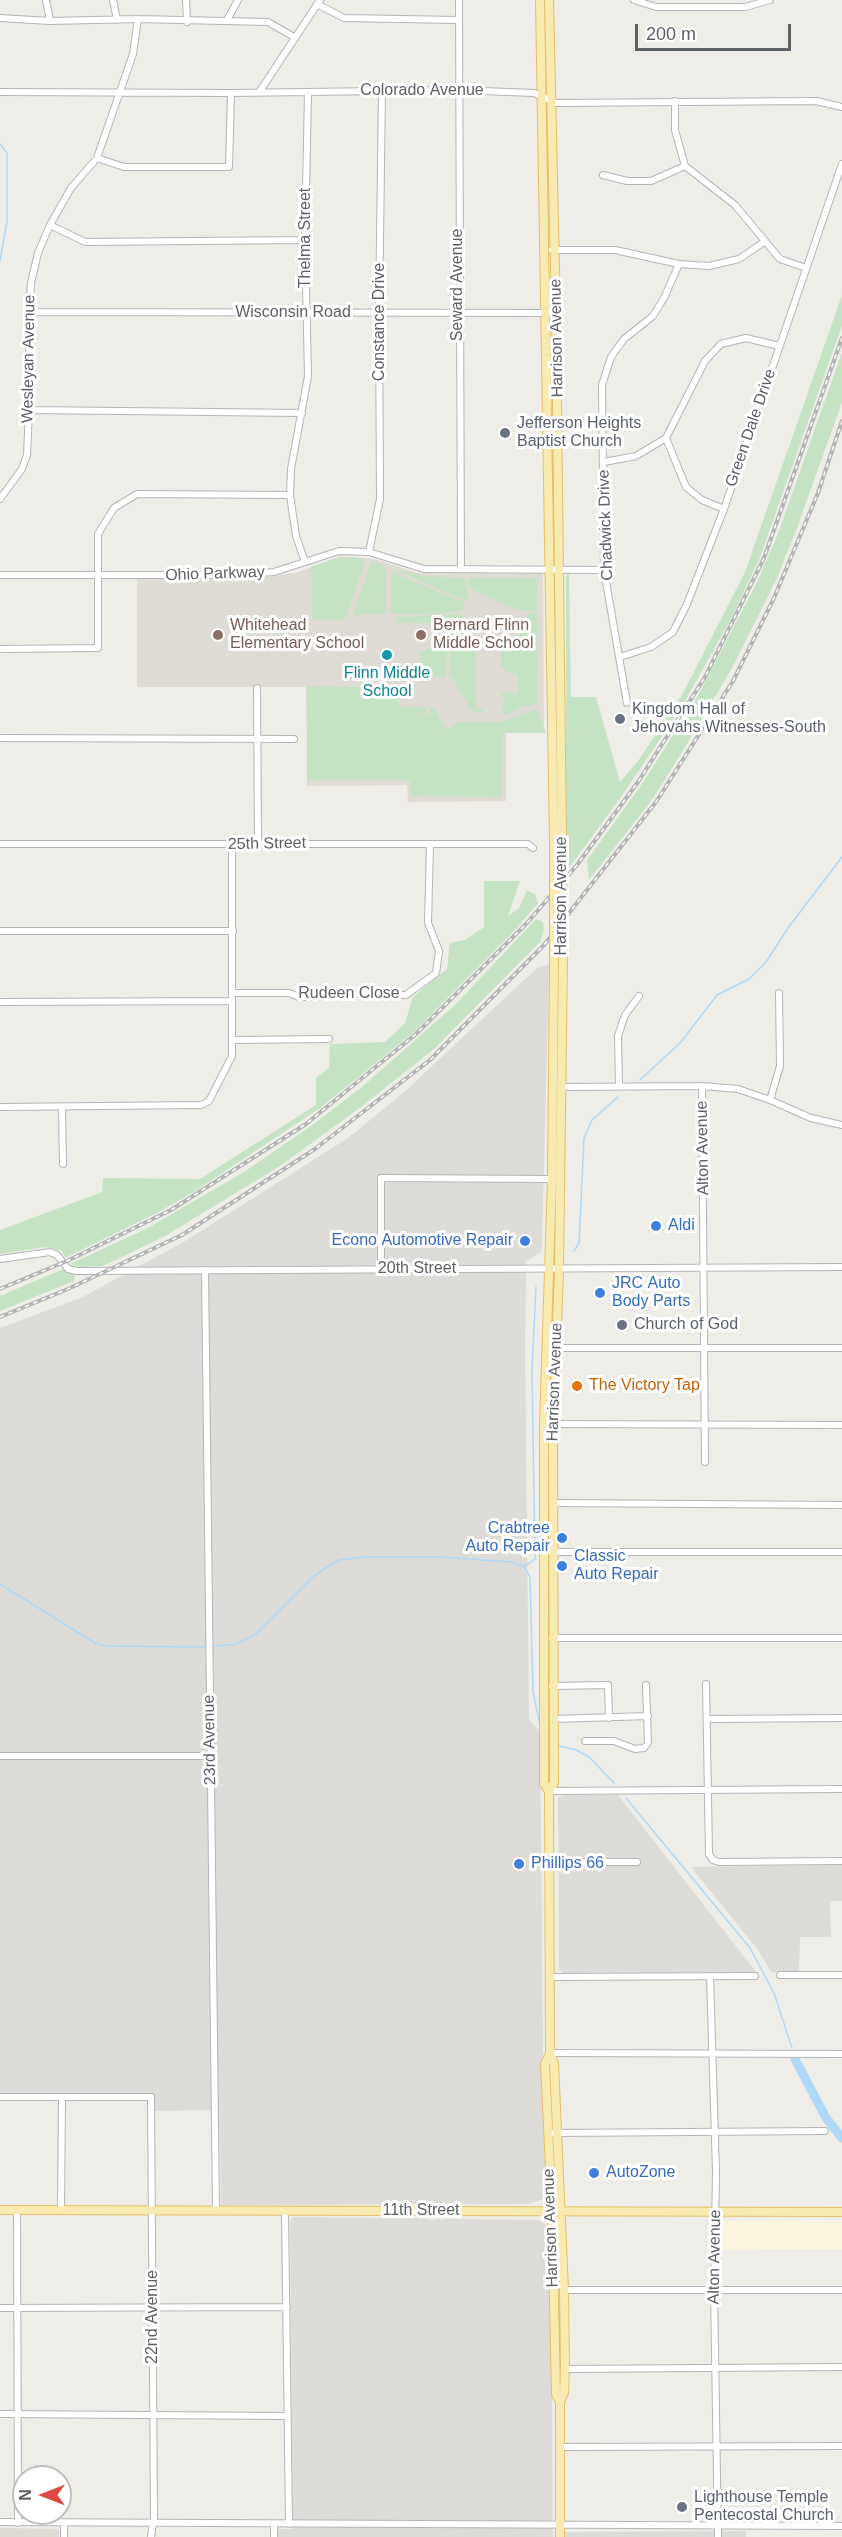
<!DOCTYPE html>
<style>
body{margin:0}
#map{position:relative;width:842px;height:2537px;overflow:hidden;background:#efede7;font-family:Helvetica,sans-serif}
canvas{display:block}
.north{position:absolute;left:12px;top:2465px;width:60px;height:60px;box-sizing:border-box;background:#fff;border:2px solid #bfc0c1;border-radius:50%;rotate:270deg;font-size:16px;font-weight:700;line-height:24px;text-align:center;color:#5e6165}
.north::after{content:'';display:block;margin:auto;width:21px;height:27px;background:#db4a41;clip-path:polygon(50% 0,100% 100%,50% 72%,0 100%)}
.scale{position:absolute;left:635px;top:24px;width:156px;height:27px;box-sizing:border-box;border:3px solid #5e6165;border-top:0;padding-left:8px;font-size:18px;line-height:21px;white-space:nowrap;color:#5e6165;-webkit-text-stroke:4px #fff;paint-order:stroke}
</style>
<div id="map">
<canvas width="842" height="2537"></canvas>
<div class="north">N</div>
<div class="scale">200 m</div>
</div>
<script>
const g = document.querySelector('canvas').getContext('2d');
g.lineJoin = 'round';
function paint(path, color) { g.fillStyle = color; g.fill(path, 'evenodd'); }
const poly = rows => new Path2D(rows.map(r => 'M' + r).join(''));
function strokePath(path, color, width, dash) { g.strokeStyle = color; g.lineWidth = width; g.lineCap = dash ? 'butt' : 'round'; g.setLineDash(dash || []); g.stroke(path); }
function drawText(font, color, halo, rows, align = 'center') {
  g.font = font + ' Helvetica,sans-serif'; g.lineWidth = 6; g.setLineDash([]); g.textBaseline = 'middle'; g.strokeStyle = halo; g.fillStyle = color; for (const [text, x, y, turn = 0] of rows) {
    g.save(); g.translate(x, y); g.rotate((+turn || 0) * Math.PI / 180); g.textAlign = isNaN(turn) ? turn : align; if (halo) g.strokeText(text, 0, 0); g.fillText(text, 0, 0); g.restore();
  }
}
paint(poly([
 [842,2220,842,2249,721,2250,717,2247,717,2226,721,2221]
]), '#fbf4df');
paint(poly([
 [549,964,542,1247,540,1253,526,1261,525,1353,529,1719,540,1732,544,2151,547,2190,544,2199,528,2204,221,2205,219,2110,154,2111,147,2094,0,2094,0,1328,83,1297,187,1240,348,1138,403,1093,537,968],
 [565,1795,618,1795,756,1972,564,1973,559,1969,558,1798],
 [842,1865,842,1901,830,1901,831,1937,800,1937,799,1973,771,1972,759,1951,691,1867],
 [293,2217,538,2220,547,2226,551,2238,551,2254,553,2537,278,2537,278,2529,293,2529,290,2222],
 [746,2531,746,2537,564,2537,564,2532]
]), '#dedcd9');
paint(poly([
 [340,556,374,559,418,573,543,574,544,733,506,733,506,801,408,802,407,785,307,786,306,687,137,687,137,579,255,579,299,572],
 [0,2528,59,2529,59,2537,0,2537]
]), '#dfdcd5');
paint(poly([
 [842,295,842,326,759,560,729,623,679,711,621,797,569,868,569,835,566,835,566,576,569,573,571,697,596,697,620,782,638,761,682,695,745,572],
 [842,352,842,402,797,528,776,580,731,670,681,754,649,804,589,880,587,860,640,787,695,701,756,584,778,534],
 [355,557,364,559,365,561,346,618,343,620,312,620,311,567,334,559],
 [372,561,386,566,386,613,353,615],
 [391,568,424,576,465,578,468,596,466,601],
 [391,572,465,603,462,611,415,615,391,613],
 [468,578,537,578,537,612,519,610,473,590,469,586],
 [537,613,537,645,516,641,528,614],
 [460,614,467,620,466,623,395,623,397,617],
 [507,640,521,645,537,646,537,704,524,706,506,715,501,711,505,703,501,693,518,693,517,674,508,673,501,666,501,645],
 [450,642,476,642,476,708,483,709,483,712,474,711,470,708,452,678,449,677],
 [443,645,447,645,446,677,424,677,424,664,421,663,420,652],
 [307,686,394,688,398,691,399,707,425,707,426,714,430,714,430,707,433,707,446,730,460,722,502,722,537,709,546,733,503,733,502,797,411,796,410,780,307,780],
 [484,881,520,881,508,916,519,908,527,890,535,894,538,903,515,930,413,1033,320,1108,197,1190,157,1213,65,1258,62,1251,45,1247,0,1254,0,1230,102,1192,103,1178,200,1179,316,1105,316,1078,329,1068,330,1044,385,1042,405,1023,413,997,447,969,450,943,465,940,484,927],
 [536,919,543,922,544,930,540,942,434,1049,361,1107,280,1166,165,1236,103,1266,78,1267,70,1264,146,1229,244,1172,311,1126,362,1087,456,1004],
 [63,1269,75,1275,74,1281,0,1311,0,1296]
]), '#c6e4c5');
strokePath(poly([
 [0,144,7,153,7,221,0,261],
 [640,1080,681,1042,717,995,749,979,766,962,788,928,842,857],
 [574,1251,579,1243,584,1138,592,1120,618,1097],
 [525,1566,535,1559,532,1370,536,1287],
 [525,1568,530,1577,533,1692,540,1725],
 [0,1584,95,1643,105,1646,205,1647],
 [214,1646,236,1644,256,1634,315,1575,339,1560,365,1557,442,1557,512,1562,525,1567],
 [559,1746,576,1750,589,1757,614,1783],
 [626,1798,750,1948,774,1993,792,2048]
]), '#aed9f8', 1.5);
strokePath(poly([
 [795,2059,826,2118,842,2138]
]), '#aed9f8', 9);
const minor = poly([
 [46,0,50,21],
 [113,0,117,20],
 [186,0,187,22],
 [459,0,461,569],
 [634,0,656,7,745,7,770,0],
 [317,4,344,18,457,20],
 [0,18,50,21,138,19,268,22,294,37],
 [227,20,238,0],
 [260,91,320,0],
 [0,92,231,93,457,90,534,93,556,103,816,101,842,107],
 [675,101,675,130,685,166,735,205,780,259,806,268],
 [97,158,124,167,229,167,231,93],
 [603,175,627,181,651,181,685,166],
 [50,225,85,242,305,240],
 [552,250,615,250,679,264,709,266,739,259,764,242],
 [29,312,556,313],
 [29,410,302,413],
 [666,438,686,487,702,500,724,509],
 [604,462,636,456,666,438,705,361,721,344,746,338,779,346],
 [0,499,22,469,27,455,29,410,29,312,31,283,38,253,50,225,71,188,97,158,133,54,138,19],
 [369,552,380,499,379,313,382,91],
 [305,562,296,536,290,495,291,469,308,376,305,240,308,92],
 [0,575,232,575,274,572,339,551,369,552,424,569,604,570],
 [0,649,98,648,98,534,114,508,137,494,290,495],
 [620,657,651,647,673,632,687,604,724,509,842,164],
 [257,688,258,843],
 [627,703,604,570,602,385,611,357,624,339,653,316,664,298,679,264],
 [0,738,294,739],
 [0,844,528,844,533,848],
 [0,931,233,931],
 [232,993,289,993,299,997,324,997,333,993,406,995,436,973,439,951,428,923,430,844],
 [0,1002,231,1001],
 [233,1040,329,1039],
 [619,1085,618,1036,625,1015,639,996],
 [702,1086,705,1462],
 [562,1087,702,1086,738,1089,770,1100,811,1118,842,1125],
 [770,1100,780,1066,779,993],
 [0,1107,201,1105,209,1101,232,1056,232,845],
 [62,1108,63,1164],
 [0,1259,50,1252,57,1255,68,1269,77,1271,842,1267],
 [381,1269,381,1178,552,1179],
 [205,1270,216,2211],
 [556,1348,842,1348],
 [544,1424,842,1425],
 [553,1503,842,1505],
 [551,1552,842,1552],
 [552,1638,842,1638],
 [706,1684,709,1854,713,1860,719,1862,842,1861],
 [552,1686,608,1685,609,1718],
 [553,1719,648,1716],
 [708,1719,842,1718],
 [585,1741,614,1741,635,1749,644,1748,648,1743,646,1685],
 [0,1756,211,1756],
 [549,1791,842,1789],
 [549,1862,637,1862],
 [780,1975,842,1975],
 [710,1976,716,2171,714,2289,718,2537],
 [549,1977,755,1976],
 [550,2053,842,2054],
 [0,2097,151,2097,154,2517,151,2537],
 [553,2133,825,2131],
 [17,2210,18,2523],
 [61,2210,62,2098],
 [285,2211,289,2524],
 [564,2290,842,2290],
 [0,2308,287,2307],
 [565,2369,842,2367],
 [0,2414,288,2416],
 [559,2447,842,2446],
 [0,2522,842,2526],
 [274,2525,274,2537],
 [64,2537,64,2523]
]);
const major = poly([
 [540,0,554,841],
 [549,0,556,313,562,841],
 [554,963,552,1179,544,1424,544,1784,549,1791,550,2053,554,2063,564,2290,565,2369,564,2393,560,2402,560,2537],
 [549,1791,554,1783,553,1444,559,1269,563,955],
 [550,2053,545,2064,552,2210,556,2394,560,2402],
 [0,2210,842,2212]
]);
strokePath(minor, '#b4b6ba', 8);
strokePath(major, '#e5c069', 10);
strokePath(minor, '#fff', 6);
strokePath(major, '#f8ebb2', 8);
const rail = poly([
 [0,1289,67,1261,171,1210,306,1124,416,1034,527,923,577,865,638,782,705,677,764,558,842,338],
 [0,1317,68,1289,182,1235,315,1149,430,1060,544,945,656,802,733,681,774,598,818,493,842,421]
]);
strokePath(rail, '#b4b5b5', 4);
strokePath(rail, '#fff', 1.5, [4.5]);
const majorBridge = poly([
 [554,841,554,963],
 [562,841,563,955]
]);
strokePath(majorBridge, '#e5c069', 10, []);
strokePath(majorBridge, '#f8ebb2', 8);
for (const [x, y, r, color] of [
 [505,433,6,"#6b7280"],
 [218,635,6,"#8d6e63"],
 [421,635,6,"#8d6e63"],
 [387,655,6,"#0f9aa8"],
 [620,719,6,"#6b7280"],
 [656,1226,6,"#3f7fe0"],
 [525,1241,6,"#3f7fe0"],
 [600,1293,6,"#3f7fe0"],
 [622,1325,6,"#6b7280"],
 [577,1386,6,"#e8710a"],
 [562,1538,6,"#3f7fe0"],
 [562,1566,6,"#3f7fe0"],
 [519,1864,6,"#3f7fe0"],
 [594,2173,6,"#3f7fe0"],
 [682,2507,6,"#6b7280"]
]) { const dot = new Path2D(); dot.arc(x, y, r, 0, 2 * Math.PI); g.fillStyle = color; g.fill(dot); strokePath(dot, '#fff', 2); }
drawText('16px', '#5e6165', '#fff', [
 ["Colorado Avenue",422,91],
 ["Thelma Street",306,238,-90],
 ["Seward Avenue",458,285,-90],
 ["Wisconsin Road",293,313],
 ["Constance Drive",380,322,-90],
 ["Harrison Avenue",557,338,-91],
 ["Wesleyan Avenue",29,359,-89],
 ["Green Dale Drive",751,428,-71],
 ["Chadwick Drive",606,525,-92],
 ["Ohio Parkway",215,574,-2],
 ["25th Street",267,844,-1],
 ["Harrison Avenue",562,896,-90],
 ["Rudeen Close",349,994],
 ["Alton Avenue",703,1148,-91],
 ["20th Street",417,1269],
 ["Harrison Avenue",555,1382,-88],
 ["23rd Avenue",210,1740,-91],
 ["11th Street",421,2211],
 ["Harrison Avenue",551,2228,-92],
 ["Alton Avenue",715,2257,-89],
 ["22nd Avenue",153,2317,-90]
]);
drawText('16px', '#5b616d', '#fff', [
 ["Jefferson Heights",517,424],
 ["Baptist Church",517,442],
 ["Kingdom Hall of",632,710],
 ["Jehovahs Witnesses-South",632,728],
 ["Church of God",634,1325],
 ["Lighthouse Temple",694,2498],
 ["Pentecostal Church",694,2516]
], 'left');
drawText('16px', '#785e54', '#fff', [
 ["Whitehead",230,626],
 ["Elementary School",230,644],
 ["Bernard Flinn",433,626],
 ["Middle School",433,644]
], 'left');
drawText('16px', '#0d838f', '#fff', [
 ["Flinn Middle",387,674],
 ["School",387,692]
]);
drawText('16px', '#366cbe', '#fff', [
 ["Aldi",668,1226],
 ["Econo Automotive Repair",513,1241,"right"],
 ["JRC Auto",612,1284],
 ["Body Parts",612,1302],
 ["Crabtree",550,1529,"right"],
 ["Auto Repair",550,1547,"right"],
 ["Classic",574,1557],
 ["Auto Repair",574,1575],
 ["Phillips 66",531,1864],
 ["AutoZone",606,2173]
], 'left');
drawText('16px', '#c56008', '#fff', [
 ["The Victory Tap",589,1386]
], 'left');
</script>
